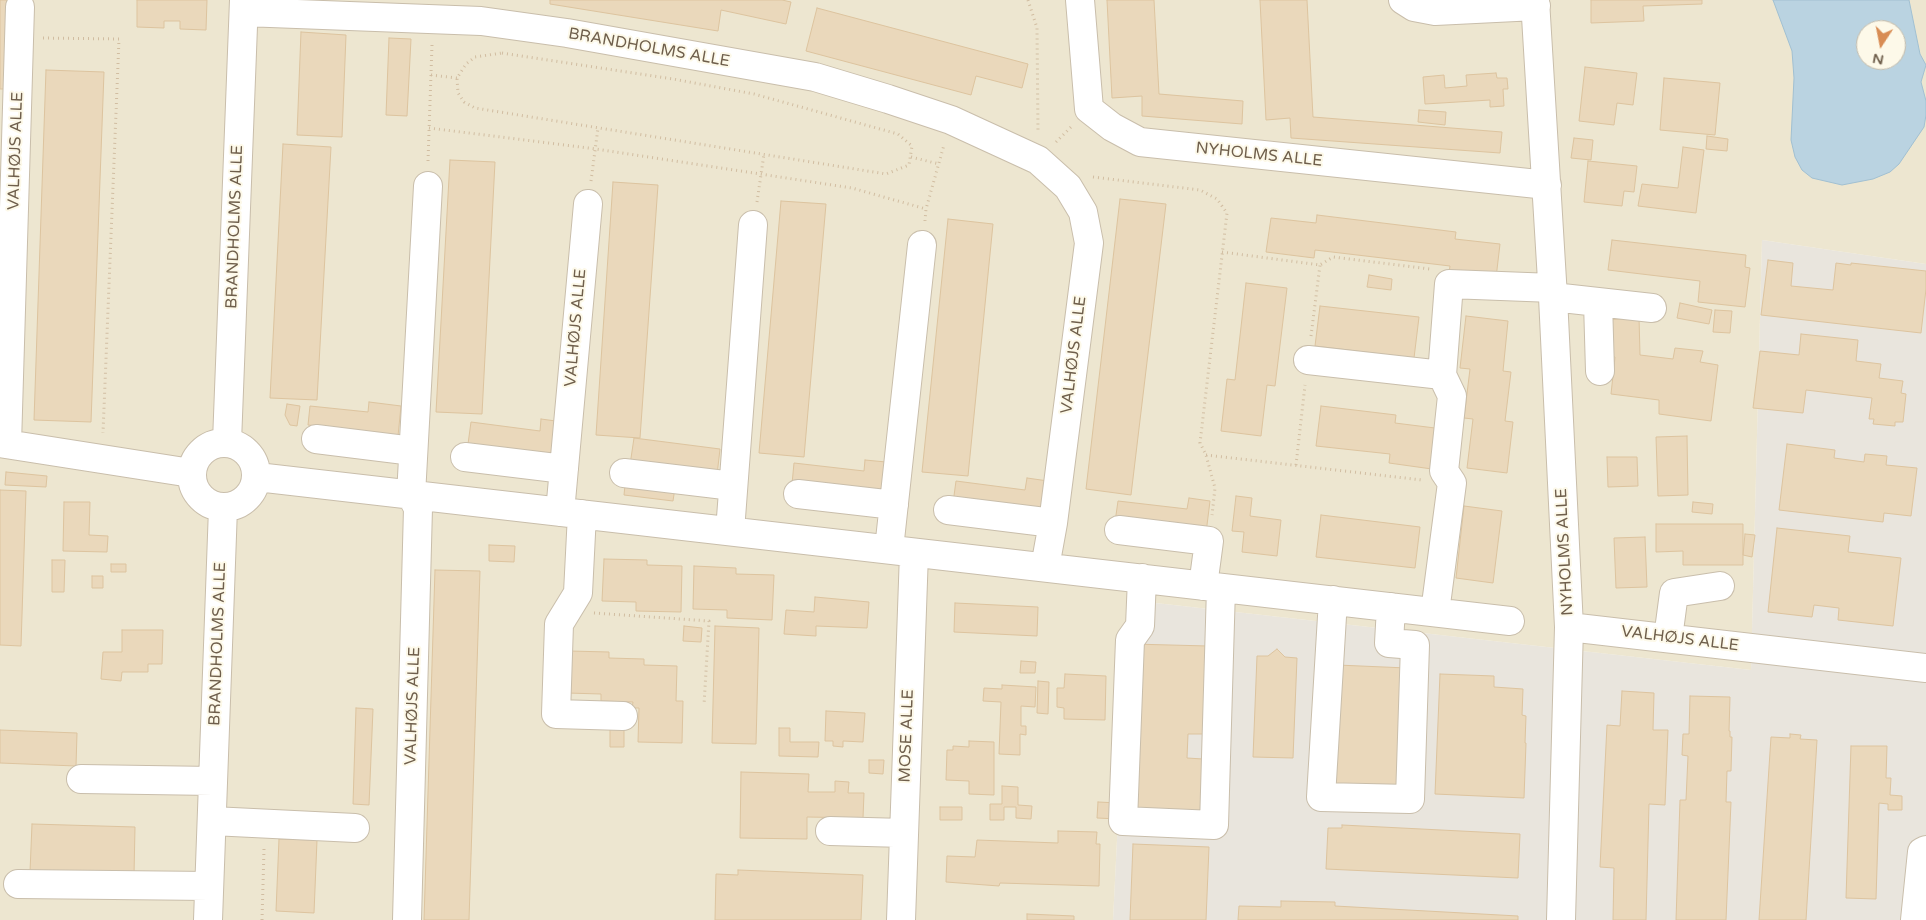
<!DOCTYPE html>
<meta charset="utf-8">
<style>
body{margin:0}
#map{position:relative;width:1926px;height:920px;overflow:hidden;background:#faf5e3;font-family:"Varela Round",sans-serif}
canvas{display:block}
.north{position:absolute;left:1856px;top:20px;width:50px;height:50px;box-sizing:border-box;background:#fdf9e9;border:1px solid #c4bbaa;border-radius:50%;rotate:191deg;font-size:14px;font-weight:700;line-height:20px;text-align:center;color:#6f5f4c}
.north::after{content:'';display:block;margin:auto;width:18px;height:22px;background:#d88c53;clip-path:polygon(50% 0,100% 100%,50% 72%,0 100%)}
</style>
<div id="map">
<canvas width="1926" height="920"></canvas>
<div class="north">N</div>
</div>
<script>
const g = document.querySelector('canvas').getContext('2d');
g.lineJoin = 'round';
function paint(path, color) { g.fillStyle = color; g.fill(path, 'evenodd'); }
const poly = rows => new Path2D(rows.map(r => 'M' + r).join(''));
function strokePath(path, color, width, dash) { g.strokeStyle = color; g.lineWidth = width; g.lineCap = dash ? 'butt' : 'round'; g.setLineDash(dash || []); g.stroke(path); }
function drawText(font, color, halo, rows, align = 'center') {
  g.font = font + ' "Varela Round",sans-serif'; g.lineWidth = 4; g.setLineDash([]); g.textBaseline = 'middle'; g.strokeStyle = halo; g.fillStyle = color; for (const [text, x, y, turn = 0] of rows) {
    g.save(); g.translate(x, y); g.rotate((+turn || 0) * Math.PI / 180); g.textAlign = isNaN(turn) ? turn : align; if (halo) g.strokeText(text, 0, 0); g.fillText(text, 0, 0); g.restore();
  }
}
paint(poly([
 [0,0,1926,0,1926,264,1762,240,1751,670,1129,600,1113,920,0,920],
 [1866,30,1896,30,1896,60,1866,60]
]), '#ede6d0');
paint(poly([
 [1762,240,1926,264,1926,920,1113,920,1129,600,1751,670]
]), '#e9e5dd');
const water = poly([
 [1773,0,1909,0,1920,54,1926,65,1921,82,1926,101,1926,115,1924,127,1899,164,1890,172,1873,179,1842,185,1812,178,1802,170,1795,157,1791,140,1794,78,1792,51,1773,0],
 [1866,30,1896,30,1896,60,1866,60,1866,30]
]);
paint(water, '#bad3e1');
strokePath(water, '#a1c0d2', 1);
const building = poly([
 [0,0,8,0,4,89,0,89,0,0],
 [137,0,207,0,206,30,180,29,180,21,164,21,164,28,137,27,137,0],
 [550,0,782,0,791,2,786,24,721,10,718,31,550,4,550,0],
 [1107,0,1154,0,1159,94,1243,101,1242,124,1142,116,1142,96,1112,98,1107,0],
 [1260,0,1307,0,1313,117,1502,132,1500,153,1291,138,1290,118,1266,120,1260,0],
 [1591,0,1702,0,1702,4,1643,6,1644,21,1591,23,1591,0],
 [817,8,1028,64,1022,88,976,76,971,95,806,51,817,8],
 [301,32,346,35,342,137,297,135,301,32],
 [389,38,411,39,407,116,386,115,389,38],
 [1585,67,1637,73,1633,105,1617,103,1614,125,1579,121,1585,67],
 [46,70,104,72,91,422,34,420,46,70],
 [1496,73,1497,78,1507,78,1508,89,1503,89,1504,106,1490,107,1490,100,1425,104,1423,77,1444,75,1445,88,1467,86,1466,75,1496,73],
 [1664,78,1720,83,1715,135,1660,130,1664,78],
 [1419,110,1446,112,1445,125,1418,122,1419,110],
 [1707,136,1728,139,1727,151,1706,149,1707,136],
 [1574,138,1593,140,1591,160,1571,158,1574,138],
 [283,144,331,147,317,400,270,398,283,144],
 [1683,147,1704,150,1696,213,1638,206,1642,184,1678,188,1683,147],
 [450,160,495,162,482,414,436,412,450,160],
 [1588,161,1637,166,1634,192,1624,191,1622,206,1584,202,1588,161],
 [613,182,658,185,640,438,596,435,613,182],
 [1120,199,1166,204,1131,495,1086,489,1120,199],
 [781,201,826,204,804,457,759,453,781,201],
 [1317,215,1456,232,1455,239,1500,244,1496,278,1449,273,1450,266,1315,250,1314,258,1266,252,1271,218,1316,223,1317,215],
 [948,219,993,224,968,476,922,472,948,219],
 [1612,240,1746,255,1745,267,1750,268,1745,307,1698,302,1700,281,1608,270,1612,240],
 [1768,260,1793,263,1791,286,1833,290,1836,263,1851,265,1851,263,1926,271,1926,289,1921,333,1761,315,1768,260],
 [1369,275,1392,279,1391,290,1367,287,1369,275],
 [1246,283,1287,288,1275,386,1267,385,1261,436,1221,431,1227,379,1235,380,1246,283],
 [1680,303,1712,310,1709,324,1677,318,1680,303],
 [1320,306,1419,317,1414,358,1315,346,1320,306],
 [1715,310,1732,311,1730,333,1713,332,1715,310],
 [1466,316,1508,321,1503,371,1511,372,1505,421,1513,422,1507,473,1467,468,1473,419,1464,418,1470,369,1460,368,1466,316],
 [1639,317,1640,355,1673,359,1675,348,1703,351,1700,362,1718,365,1711,421,1659,414,1659,400,1611,394,1615,357,1611,356,1608,320,1639,317],
 [1801,334,1858,340,1856,361,1881,364,1879,378,1903,381,1901,393,1906,394,1903,422,1895,422,1895,426,1873,424,1874,419,1869,419,1872,398,1806,390,1803,413,1753,408,1760,351,1799,355,1801,334],
 [369,402,401,406,398,436,308,425,310,406,368,412,369,402],
 [287,404,300,406,297,426,290,425,285,415,287,404],
 [1321,406,1396,415,1395,423,1443,429,1439,470,1389,463,1390,454,1316,446,1321,406],
 [541,419,563,422,559,454,468,444,471,422,540,431,541,419],
 [1687,436,1688,495,1658,496,1656,437,1687,436],
 [634,438,720,449,717,475,630,465,634,438],
 [1787,444,1835,450,1834,458,1864,462,1865,454,1887,456,1886,465,1917,468,1911,516,1884,513,1883,522,1779,510,1787,444],
 [1607,457,1637,457,1638,486,1608,487,1607,457],
 [865,460,886,462,882,495,792,484,794,463,864,471,865,460],
 [6,472,47,476,46,487,5,485,6,472],
 [626,475,676,481,673,501,624,495,626,475],
 [1027,478,1048,481,1044,513,953,503,956,481,1025,490,1027,478],
 [0,490,26,491,21,646,0,645,0,490],
 [1236,496,1252,498,1250,516,1281,520,1277,556,1242,552,1244,532,1232,531,1236,496],
 [1189,498,1210,501,1206,533,1115,522,1118,501,1187,509,1189,498],
 [64,502,90,502,89,535,108,536,107,552,63,551,64,502],
 [1693,502,1713,504,1712,514,1692,512,1693,502],
 [1464,506,1502,511,1493,583,1456,578,1464,506],
 [1321,515,1420,527,1415,568,1316,557,1321,515],
 [1656,524,1743,524,1743,565,1683,565,1683,551,1656,552,1656,524],
 [1777,528,1850,536,1848,552,1901,558,1893,626,1838,620,1839,608,1814,605,1812,617,1768,612,1777,528],
 [1745,534,1755,535,1752,557,1743,555,1745,534],
 [1645,537,1647,587,1616,588,1614,538,1645,537],
 [489,545,515,546,514,562,489,561,489,545],
 [604,559,647,560,647,565,682,566,681,612,636,611,636,602,602,601,604,559],
 [52,560,65,560,64,592,52,592,52,560],
 [111,564,126,564,126,572,111,572,111,564],
 [694,566,736,568,736,574,774,575,772,620,727,618,727,610,693,609,694,566],
 [435,570,480,571,469,920,424,920,435,570],
 [92,576,103,576,103,588,92,588,92,576],
 [815,597,869,602,867,628,816,626,816,636,784,634,786,610,814,612,815,597],
 [955,603,1038,607,1037,636,954,632,955,603],
 [684,626,702,628,701,642,683,641,684,626],
 [715,626,759,628,756,744,712,743,715,626],
 [122,630,163,630,162,664,148,664,148,672,122,672,121,681,101,679,103,652,122,652,122,630],
 [1132,644,1208,646,1204,734,1188,734,1187,758,1203,759,1201,814,1135,812,1132,644],
 [1277,649,1285,657,1297,658,1293,758,1253,757,1257,656,1268,656,1277,649],
 [569,651,609,652,609,658,644,659,644,665,677,666,676,701,683,701,682,743,638,742,639,708,632,708,633,702,601,701,601,694,567,693,569,651],
 [1021,661,1036,662,1035,673,1020,673,1021,661],
 [1337,665,1407,668,1402,792,1332,790,1337,665],
 [1065,674,1106,676,1105,720,1064,719,1064,708,1057,707,1057,688,1064,688,1065,674],
 [1440,674,1494,676,1494,687,1523,689,1522,715,1526,716,1525,743,1526,743,1524,798,1435,794,1440,674],
 [1038,681,1049,682,1048,714,1037,713,1038,681],
 [1002,685,1036,687,1035,707,1021,706,1021,726,1026,726,1026,735,1020,734,1020,755,999,754,1001,702,983,701,984,688,1002,689,1002,685],
 [1622,691,1654,693,1653,730,1668,730,1665,805,1649,804,1646,920,1613,920,1614,868,1600,867,1607,725,1620,726,1622,691],
 [1690,696,1730,697,1729,731,1730,731,1730,737,1732,737,1731,771,1727,771,1726,802,1731,802,1726,920,1676,920,1680,800,1686,800,1688,756,1682,755,1683,734,1689,734,1690,696],
 [356,708,373,709,369,805,353,804,356,708],
 [826,711,865,713,863,742,843,741,843,747,833,746,833,741,825,741,826,711],
 [779,728,790,728,790,742,819,742,818,757,779,756,779,728],
 [610,729,624,729,624,747,610,747,610,729],
 [0,730,77,733,76,766,0,763,0,730],
 [1790,734,1801,735,1800,739,1817,740,1806,920,1759,920,1771,737,1790,738,1790,734],
 [969,741,994,742,994,795,969,794,969,781,946,780,947,750,953,750,953,746,969,747,969,741],
 [1851,746,1887,746,1886,778,1891,778,1890,795,1902,796,1902,810,1888,810,1888,804,1879,803,1876,899,1846,898,1851,746],
 [869,760,884,760,883,774,869,773,869,760],
 [741,772,809,774,808,792,835,792,835,781,849,782,848,793,864,793,863,818,807,817,807,839,740,838,741,772],
 [1002,786,1018,787,1018,805,1032,806,1031,819,1016,818,1016,807,1004,807,1004,820,990,820,990,804,1002,804,1002,786],
 [1098,802,1118,803,1118,819,1097,818,1098,802],
 [940,807,962,807,962,820,940,820,940,807],
 [32,824,135,827,134,875,30,872,32,824],
 [1342,825,1520,834,1518,878,1326,869,1328,828,1342,828,1342,825],
 [1058,831,1097,832,1096,844,1100,844,1099,886,1000,883,999,886,946,882,947,856,975,857,977,840,1058,843,1058,831],
 [279,839,317,840,314,913,276,911,279,839],
 [1133,844,1209,847,1206,920,1130,920,1133,844],
 [738,870,863,875,861,920,715,920,716,874,738,875,738,870],
 [1281,901,1335,902,1335,906,1518,916,1518,920,1238,920,1239,906,1281,907,1281,901],
 [1027,914,1074,916,1074,920,1027,920,1027,914]
]);
paint(building, '#ead8bb');
strokePath(building, '#ddc49f', 1);
const minor = poly([
 [1080,0,1089,109,1112,127,1140,142,1547,185],
 [1403,0,1414,7,1435,11,1536,6],
 [1535,0,1553,297,1569,627,1561,920],
 [244,12,481,21,567,33,815,77,888,99,951,120,1038,160,1068,187,1083,212,1089,243,1053,523,1045,567],
 [1553,297,1652,308],
 [1598,302,1600,371],
 [1308,360,1442,375,1452,396,1444,471,1452,483,1435,612],
 [1442,375,1449,284,1553,288],
 [316,439,413,451],
 [227,442,244,0],
 '192 475a32 32 0 1 1 64 0a32 32 0 1 1-64 0Z',
 [0,443,191,473],
 [7,444,20,7],
 [465,457,564,469],
 [624,473,733,486],
 [257,477,1510,621],
 [798,494,894,505],
 [948,510,1053,523],
 [560,512,588,204],
 [582,514,578,593,559,624,556,714,623,716],
 [1119,530,1209,541,1203,586],
 [730,531,753,225],
 [889,549,922,245],
 [1142,578,1140,626,1130,640,1123,821,1214,825,1221,588],
 [1333,600,1321,797,1410,799,1415,645,1389,643,1391,607],
 [1569,627,1926,668],
 [1668,638,1674,593,1720,586],
 [81,779,213,781],
 [212,821,355,828],
 [830,831,904,833],
 [18,884,209,886],
 [208,920,223,508],
 [407,920,418,508,411,495,428,186],
 [901,920,914,553],
 [1915,920,1922,852,1926,850]
]);
strokePath(minor, '#c9beab', 30);
strokePath(poly([
 [1028,0,1037,28,1038,132],
 [43,38,119,39,103,433],
 [502,53,673,79,754,94,898,134,912,146,909,165,886,174,475,108,464,102,458,93,457,78,466,64,475,57,502,53],
 [431,75,457,78],
 [429,128,596,149,852,188,926,209],
 [1056,142,1071,127],
 [911,157,939,164],
 [428,161,432,45],
 [1093,177,1200,190,1217,199,1227,213,1200,443,1206,455,1215,488,1212,515],
 [591,181,598,128],
 [757,202,764,154],
 [925,221,926,209,944,145],
 [1222,252,1320,265,1333,257,1430,269],
 [1311,336,1320,265],
 [1206,455,1422,480],
 [1296,465,1305,385],
 [594,613,709,621,704,705],
 [262,920,264,849]
]), '#d1bda1', 3, [1, 4]);
strokePath(minor, '#fff', 28);
drawText('16px', '#6f5f4c', '#fdf9e9', [
 ["BRANDHOLMS ALLE",649,48,10],
 ["VALHØJS ALLE",16,151,-88],
 ["NYHOLMS ALLE",1259,155,6],
 ["BRANDHOLMS ALLE",235,227,-88],
 ["VALHØJS ALLE",576,328,-85],
 ["VALHØJS ALLE",1074,355,-83],
 ["NYHOLMS ALLE",1565,552,-93],
 ["VALHØJS ALLE",1680,639,7],
 ["BRANDHOLMS ALLE",218,644,-88],
 ["VALHØJS ALLE",413,706,-88],
 ["MOSE ALLE",907,736,-88]
]);
</script>
